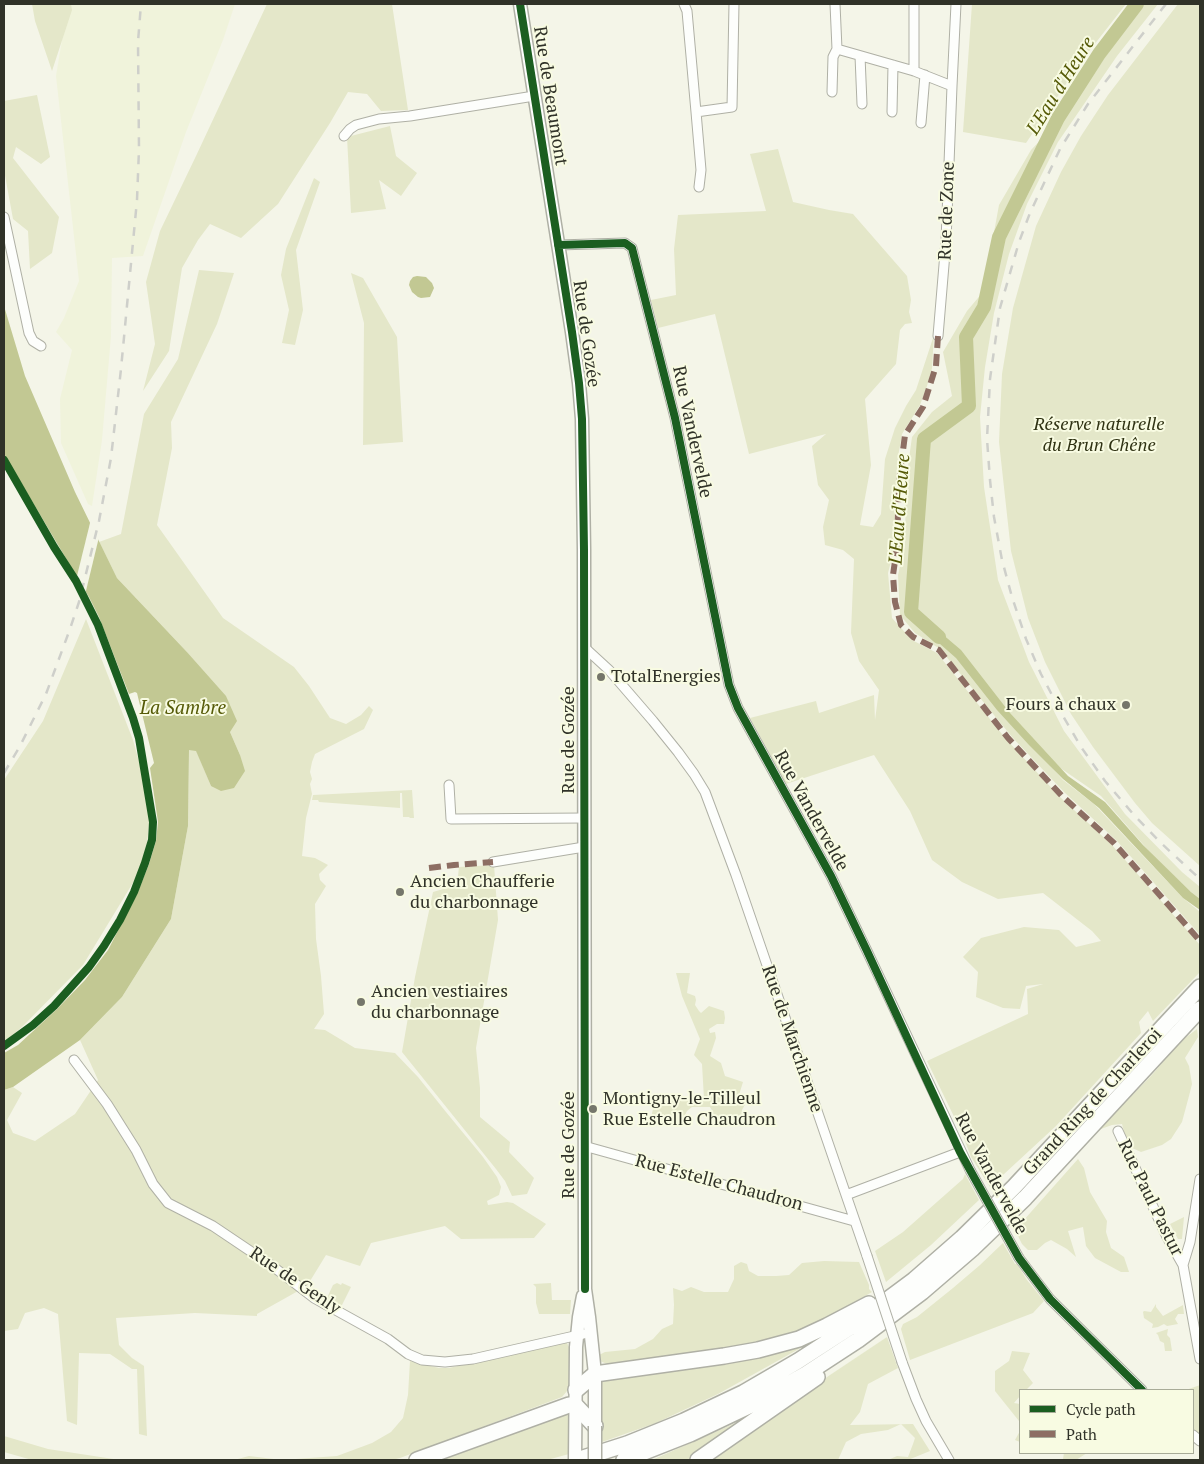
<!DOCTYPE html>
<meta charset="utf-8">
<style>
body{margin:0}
#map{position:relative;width:1204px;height:1464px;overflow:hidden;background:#f4f5e8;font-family:"PT Serif",serif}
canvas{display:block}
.frame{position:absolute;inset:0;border:5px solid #303228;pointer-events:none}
.legend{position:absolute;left:1019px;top:1389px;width:175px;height:65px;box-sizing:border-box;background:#f8fbe2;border:1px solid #a8ab98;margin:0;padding:6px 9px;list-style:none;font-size:15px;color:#303228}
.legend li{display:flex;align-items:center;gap:10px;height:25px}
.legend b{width:25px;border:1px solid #a8ab98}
</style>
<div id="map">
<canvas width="1204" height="1464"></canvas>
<div class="frame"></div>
<ul class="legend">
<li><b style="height:6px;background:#1b5e20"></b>Cycle path</li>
<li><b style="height:6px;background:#8d6e63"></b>Path</li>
</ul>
</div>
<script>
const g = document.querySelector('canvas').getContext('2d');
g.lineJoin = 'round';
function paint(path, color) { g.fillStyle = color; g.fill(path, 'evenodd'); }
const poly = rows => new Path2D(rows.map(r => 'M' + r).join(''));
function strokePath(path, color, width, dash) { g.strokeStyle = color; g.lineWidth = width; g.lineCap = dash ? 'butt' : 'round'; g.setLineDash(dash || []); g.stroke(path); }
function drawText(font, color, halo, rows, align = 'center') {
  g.font = font + ' "PT Serif",serif'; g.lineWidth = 4; g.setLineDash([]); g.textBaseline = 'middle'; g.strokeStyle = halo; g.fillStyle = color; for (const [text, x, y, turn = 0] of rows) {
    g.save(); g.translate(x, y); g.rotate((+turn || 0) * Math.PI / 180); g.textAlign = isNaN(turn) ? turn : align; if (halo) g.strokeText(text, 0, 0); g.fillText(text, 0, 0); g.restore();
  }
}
paint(poly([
 [68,4,235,4,223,40,186,132,143,256,112,258,111,336,102,440,92,506,88,504,61,443,60,399,72,350,56,332,64,318,79,281,56,76]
]), '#f0f3db');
paint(poly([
 [32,4,71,4,72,10,52,71,35,21],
 [267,4,392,4,408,110,381,111,367,94,348,92,330,123,278,204,241,238,210,224,198,240,182,268,169,351,143,391,155,344,146,282,160,231,196,156],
 [972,4,1126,4,1083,59,1026,143,963,132],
 [1145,4,1158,4,1117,56,1058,142,1027,204,1009,254,994,313,985,367,980,417,984,487,998,580,1029,662,1064,731,1125,814,1182,872,1200,887,1200,899,1191,892,1154,857,1101,796,1040,754,1063,780,1094,804,1183,898,1200,912,1200,935,1117,841,1064,792,1012,737,940,649,915,633,900,615,898,575,905,545,906,480,912,437,932,412,952,396,943,352,967,311,983,292,999,205,1031,150,1067,112,1128,24],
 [1178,4,1200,4,1200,866,1152,823,1135,803,1093,747,1071,714,1045,662,1028,618,1011,551,999,442,1002,374,1013,308,1036,226,1061,172,1081,136,1108,95],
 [37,95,50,157,41,164,16,147,13,158,59,217,52,253,30,269,28,231,13,219,4,170,4,101],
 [390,126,396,156,417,173,401,196,379,180,386,209,351,213,347,137],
 [778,149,793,202,829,210,853,214,907,276,911,300,909,312,912,323,905,324,900,330,896,364,865,399,871,465,860,525,873,527,881,514,885,459,895,428,906,406,916,390,934,335,932,368,927,386,920,405,902,434,898,457,896,481,895,546,888,573,892,618,912,640,937,653,1006,739,1060,797,1112,845,1200,945,1200,972,1153,1021,1148,1011,1139,1022,1141,1033,1056,1126,990,1187,971,1157,962,1133,927,1061,1028,1014,1027,989,1043,984,1026,986,1020,1009,1003,1008,976,997,978,972,963,957,981,938,1024,927,1059,930,1076,947,1101,941,1092,931,1043,893,998,899,962,882,932,860,910,811,874,755,786,784,750,718,816,701,819,713,874,695,875,720,879,690,859,661,851,633,854,559,843,550,825,545,823,527,829,500,818,485,812,446,826,434,749,454,715,314,658,328,651,300,676,295,674,249,678,215,766,211,750,154],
 [314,178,320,182,296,250,303,310,295,345,282,343,289,310,281,275,286,249],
 [199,270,234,273,217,324,171,422,172,448,157,525,223,618,294,667,309,686,330,718,346,724,361,715,369,706,373,710,364,729,315,754,312,762,310,772,312,779,310,784,312,794,306,818,302,856,315,858,328,865,319,874,320,880,326,886,315,904,316,939,321,976,324,1014,314,1029,325,1030,355,1048,395,1053,418,1077,446,1112,483,1157,497,1177,501,1187,499,1195,487,1201,488,1205,507,1202,513,1203,546,1224,534,1238,461,1239,445,1226,371,1243,360,1266,326,1255,307,1286,257,1314,257,1316,195,1313,116,1318,119,1345,132,1358,144,1366,147,1436,139,1434,137,1369,132,1369,110,1354,79,1353,77,1425,67,1421,58,1314,44,1308,25,1313,18,1329,4,1331,4,1090,13,1087,22,1093,7,1120,13,1133,35,1141,75,1114,98,1080,80,1040,122,997,171,919,188,826,189,749,196,750,211,786,240,755,230,732,186,651,117,578,99,542,121,534,144,414,178,359],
 [351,273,363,278,397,337,403,442,363,445,364,323],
 [86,619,133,740,151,805,145,863,83,965,24,1025,4,1043,4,780,43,721],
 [412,790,414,818,410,818,409,817,403,817,402,793,400,793,400,808,319,802,318,800,312,800,313,795],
 [494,865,498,920,476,1048,480,1088,480,1117,510,1142,509,1152,534,1178,527,1194,512,1196,505,1181,496,1169,402,1052,415,977,433,892,457,885,459,867],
 [676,973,690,973,687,993,695,996,696,1000,695,1005,699,1011,701,1013,709,1006,724,1011,725,1018,724,1024,717,1024,709,1029,710,1033,715,1032,716,1038,710,1056,721,1063,725,1076,743,1082,739,1095,747,1101,742,1110,742,1116,735,1119,728,1119,719,1127,714,1124,713,1112,710,1107,692,1107,687,1111,684,1117,666,1124,658,1125,653,1120,652,1113,655,1102,704,1099,702,1064,694,1055,700,1039,682,996],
 [1197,1029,1198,1037,1185,1058,1189,1066,1192,1084,1189,1096,1182,1122,1171,1139,1162,1145,1141,1152,1130,1147,1126,1139,1122,1124,1112,1125,1098,1130,1151,1076,1181,1041],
 [1078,1159,1084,1168,1090,1192,1107,1221,1106,1232,1111,1248,1124,1257,1129,1272,1121,1272,1095,1258,1086,1246,1083,1227,1068,1231,1076,1257,1067,1249,1051,1240,1045,1243,1037,1250,1028,1250,1022,1244,1015,1230],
 [965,1174,979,1200,931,1245,886,1282,875,1251,903,1232,963,1179],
 [1184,1217,1182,1239,1178,1239,1170,1224],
 [1003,1243,1015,1264,1017,1264,1027,1280,1044,1301,1033,1313,910,1360,901,1329,903,1324,917,1317,953,1288,980,1265],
 [824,1261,859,1262,869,1285,869,1289,872,1292,825,1319,803,1329,766,1340,737,1347,622,1363,607,1364,600,1361,597,1356,605,1352,635,1349,653,1339,662,1329,673,1324,674,1305,673,1288,682,1291,691,1287,704,1292,728,1292,734,1279,734,1266,741,1262,747,1264,749,1271,758,1276,776,1276,789,1275,802,1263],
 [337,1283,341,1285,342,1283,351,1287,340,1309,325,1302,333,1285],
 [551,1283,552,1300,571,1300,570,1314,539,1314,536,1303,536,1287,533,1284],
 [1156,1304,1156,1307,1163,1316,1183,1305,1184,1314,1178,1314,1175,1319,1178,1324,1167,1326,1164,1324,1158,1327,1152,1328,1153,1324,1144,1318,1143,1312,1144,1311,1151,1312],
 [1168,1329,1167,1335,1170,1338,1172,1351,1165,1351,1164,1343,1160,1341,1158,1335,1156,1333],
 [833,1330,718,1394,656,1423,602,1442,601,1379],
 [887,1337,898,1368,868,1384,860,1412,850,1425,913,1424,930,1451,908,1460,888,1460,897,1456,908,1457,913,1444,915,1438,901,1424,888,1430,861,1434,846,1442,838,1460,708,1460,830,1375],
 [566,1341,569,1347,570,1382,567,1391,562,1397,400,1458,392,1460,234,1460,249,1456,282,1460,337,1456,372,1443,391,1432,403,1418,408,1395,410,1361,439,1368,449,1368],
 [1012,1351,1030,1353,1023,1370,1033,1383,1026,1390,1020,1390,1020,1396,1014,1403,1020,1404,1020,1442,1015,1440,1020,1431,1019,1421,995,1391,995,1371,1009,1361],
 [1200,1385,1200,1438,1193,1431,1193,1390,1186,1390],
 [760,1408,727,1433,687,1460,652,1460,731,1425],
 [569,1410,569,1454,547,1460,428,1460],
 [4,1436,48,1449,120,1460,32,1460,4,1452],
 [1064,1453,1087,1453,1076,1460,1063,1459]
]), '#e4e7c9');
paint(poly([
 [417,276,426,277,432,283,434,288,430,297,421,298,418,297,412,292,409,285,410,281,413,277],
 [4,306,25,376,75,492,117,578,186,651,226,696,237,721,230,732,240,755,245,771,234,788,221,791,211,786,196,751,189,750,188,826,171,919,122,997,80,1040,13,1087,4,1090,4,1053,18,1045,57,1009,85,980,108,950,138,892,149,864,156,841,158,822,150,768,154,763,137,693,135,692,129,694,99,617,89,597,4,454],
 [928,622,961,650,1010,713,1068,776,1105,802,1143,845,1191,892,1200,899,1200,910,1183,898,1099,808,1063,779,1029,745,997,710,956,658,923,629]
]), '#c2c893');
paint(poly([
 [91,519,99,537,85,595,76,580]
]), '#f4f5e8');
strokePath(poly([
 [939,637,911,612,924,439,969,406,966,337,984,307,999,237,1058,118,1099,54,1137,4]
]), '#c2c893', 14);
const minor = poly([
 [684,4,687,11,696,112,732,107,734,4],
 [835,4,837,49,914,71,952,86],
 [860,56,862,104],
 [914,71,914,4],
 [832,92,833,57,837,49],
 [696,112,701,170,699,187],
 [892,112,893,65],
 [921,123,925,75],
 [344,136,350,129,356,125,379,119,410,116,534,96],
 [4,217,29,333,33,341,41,346],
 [558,245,625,243,632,248,675,418,729,685,738,708,831,876,867,951,970,1170],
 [938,336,946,241,952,86,956,4],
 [584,647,609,670,653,721,678,752,694,774,705,792,736,875,867,1256],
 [449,785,451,819,584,818],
 [493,862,584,847],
 [74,1060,107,1104,136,1150,153,1184,168,1203,213,1226,271,1265,314,1298,388,1339,408,1354,422,1360,445,1362,473,1359,583,1334],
 [1118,1131,1167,1237,1183,1265],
 [584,1146,854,1221],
 [1200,1179,1190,1242,1183,1265,1200,1359],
 [846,1195,960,1152],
 [1019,1258,1050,1299,1142,1390],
 [902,1362,916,1399,926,1421,949,1460],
 [1193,1435,1200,1441]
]);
const secondary = poly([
 [520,4,572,332,579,383,582,419,584,550,585,1289,589,1317,595,1374,595,1426],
 [575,1460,576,1347,579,1317,583,1296]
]);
const motorway = poly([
 [576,1390,595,1374,724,1356,758,1350,799,1339,827,1326,869,1304],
 [417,1460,569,1405,576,1406,595,1426],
 [577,1460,627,1444,684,1421,743,1393,798,1361,852,1326,914,1280,962,1238,1014,1187,1200,987],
 [624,1460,690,1434,749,1406,806,1374,858,1340,922,1292,972,1249,1025,1198,1200,1009],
 [698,1460,817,1377]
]);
strokePath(minor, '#afb0a5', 11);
strokePath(secondary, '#afb0a5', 15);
strokePath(motorway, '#afb0a5', 18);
strokePath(minor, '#fdfefc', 9);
strokePath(secondary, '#fdfefc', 12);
strokePath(motorway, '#fdfefc', 15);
strokePath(poly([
 [1166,4,1088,104,1060,149,1030,213,1019,242,1000,308,990,379,987,439,990,480,994,517,1002,560,1012,597,1026,639,1041,674,1063,716,1081,747,1105,781,1134,815,1162,844,1200,879],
 [4,773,20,746,46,694,70,629,79,602,99,521,111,458,121,369,137,200,139,149,138,42,141,4]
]), '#cecfca', 2.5, [9, 9]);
const minorBridge = poly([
 [970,1170,1019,1258],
 [867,1256,902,1362]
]);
const secondaryBridge = poly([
 [595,1460,595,1426]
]);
strokePath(minorBridge, '#afb0a5', 11, []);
strokePath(secondaryBridge, '#afb0a5', 15, []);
strokePath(minorBridge, '#fdfefc', 9);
strokePath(secondaryBridge, '#fdfefc', 12);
strokePath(poly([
 [938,336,936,366,923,407,905,435,899,481,897,547,893,575,895,602,901,625,913,637,939,650,1008,738,1062,796,1114,843,1200,941],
 [429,868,454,865,493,862]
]), '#8d6e63', 6, [12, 6]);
strokePath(poly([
 [520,4,572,332,579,383,582,419,584,550,585,1289],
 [558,245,625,243,632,248,675,418,729,685,738,708,831,876,867,951,960,1152,1019,1258,1050,1299,1142,1390],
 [4,460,54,547,76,581,98,625,133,718,139,738,153,822,152,840,145,863,134,892,120,920,104,946,89,967,54,1006,33,1025,4,1046]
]), '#1b5e20', 8);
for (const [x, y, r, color] of [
 [601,677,5,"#75766b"],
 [1126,705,5,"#75766b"],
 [400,892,5,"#75766b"],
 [361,1002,5,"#75766b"],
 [593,1109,5,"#75766b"]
]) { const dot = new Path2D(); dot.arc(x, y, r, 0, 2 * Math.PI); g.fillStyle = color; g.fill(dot); strokePath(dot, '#f8fbe2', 2); }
drawText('18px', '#303228', '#f8fbe2', [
 ["Rue de Beaumont",550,96,81],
 ["Rue de Zone",947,211,-88],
 ["Rue de Gozée",586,334,82],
 ["Rue Vandervelde",692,432,78],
 ["Rue de Gozée",569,740,-90],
 ["Rue Vandervelde",811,811,61],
 ["Rue de Marchienne",792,1039,71],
 ["Grand Ring de Charleroi",1093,1102,-47],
 ["Rue de Gozée",569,1145,-90],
 ["Rue Vandervelde",991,1174,62],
 ["Rue Estelle Chaudron",719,1183,15],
 ["Rue Paul Pastur",1150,1198,64],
 ["Rue de Genly",295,1281,34]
]);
drawText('italic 18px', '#2f3213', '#f8fbe2', [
 ["Réserve naturelle",1099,425],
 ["du Brun Chêne",1099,446]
]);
drawText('18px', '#303228', '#f8fbe2', [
 ["TotalEnergies",611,677],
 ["Fours à chaux",1116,705,"right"],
 ["Ancien Chaufferie",410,882],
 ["du charbonnage",410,903],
 ["Ancien vestiaires",371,992],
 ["du charbonnage",371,1013],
 ["Montigny-le-Tilleul",603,1099],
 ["Rue Estelle Chaudron",603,1120]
], 'left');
drawText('italic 19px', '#555a07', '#f8fbe2', [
 ["L'Eau d'Heure",1061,86,-58],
 ["L'Eau d'Heure",900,509,-86],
 ["La Sambre",183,709]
]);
</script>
